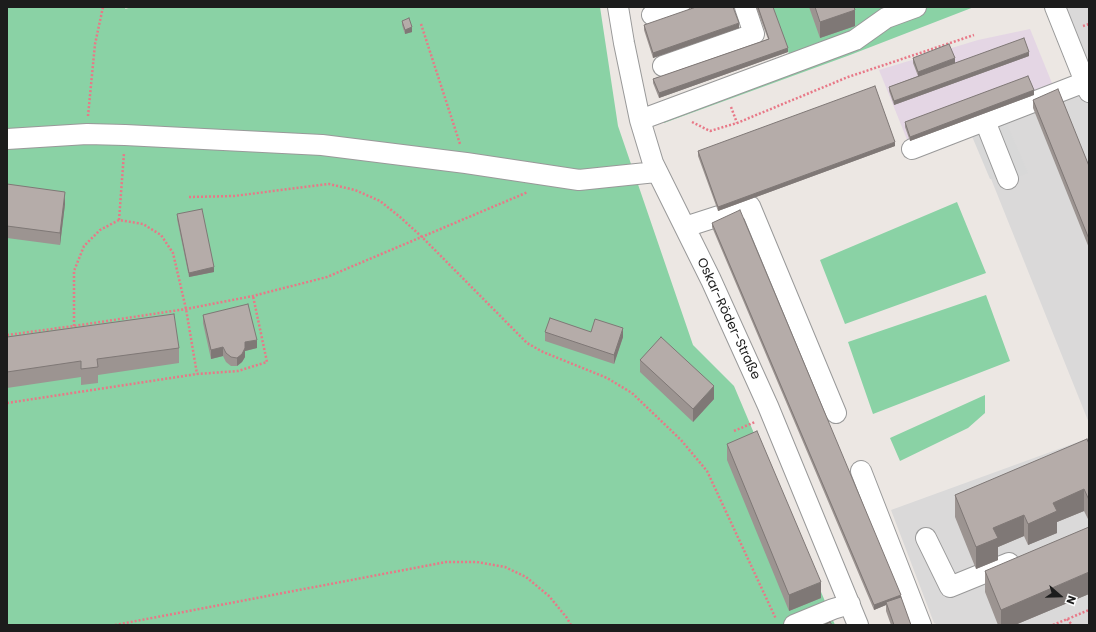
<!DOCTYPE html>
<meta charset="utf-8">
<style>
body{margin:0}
#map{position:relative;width:1096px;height:632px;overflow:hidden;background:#ece7e3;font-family:Poppins,sans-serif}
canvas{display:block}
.frame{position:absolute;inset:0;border:8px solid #1c1c1c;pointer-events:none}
.north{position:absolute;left:1040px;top:576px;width:40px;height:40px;-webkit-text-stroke:3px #fff;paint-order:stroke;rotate:110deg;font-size:11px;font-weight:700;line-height:16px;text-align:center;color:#1c1c1c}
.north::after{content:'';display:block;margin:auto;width:14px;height:18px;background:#1c1c1c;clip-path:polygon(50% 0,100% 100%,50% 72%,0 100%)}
</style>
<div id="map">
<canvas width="1096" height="632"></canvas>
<div class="frame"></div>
<div class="north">N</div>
</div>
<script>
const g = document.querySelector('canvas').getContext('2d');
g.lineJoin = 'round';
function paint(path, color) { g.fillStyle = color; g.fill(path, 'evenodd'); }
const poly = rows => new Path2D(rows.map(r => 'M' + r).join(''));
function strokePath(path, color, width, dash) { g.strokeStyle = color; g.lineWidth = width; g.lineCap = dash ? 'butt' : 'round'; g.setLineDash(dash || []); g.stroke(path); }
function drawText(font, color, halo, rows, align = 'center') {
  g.font = font + ' Poppins,sans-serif'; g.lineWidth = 3.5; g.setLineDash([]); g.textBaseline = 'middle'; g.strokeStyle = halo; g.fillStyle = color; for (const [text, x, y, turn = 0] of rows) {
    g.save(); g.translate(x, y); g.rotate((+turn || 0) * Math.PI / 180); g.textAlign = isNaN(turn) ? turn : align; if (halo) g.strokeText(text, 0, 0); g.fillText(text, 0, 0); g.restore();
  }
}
paint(poly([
 [1059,7,1089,7,1089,423,969,124,1085,76],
 [1089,438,1089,625,939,625,934,623,891,510]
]), '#dad9d9');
paint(poly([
 [1030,29,1054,88,910,147,879,70,978,40]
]), '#e4d6e4');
paint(poly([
 [7,7,126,7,125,9,132,7,600,7,618,126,693,345,734,386,835,625,7,625],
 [773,7,974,7,850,55,664,123,659,103,790,57],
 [957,202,986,273,845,324,820,260],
 [986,295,1010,361,873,414,848,342],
 [985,395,985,413,968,428,900,461,890,438]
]), '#8ad2a5');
paint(poly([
 [1005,120,1028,173,1011,180,990,179,971,134]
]), '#d8d8d8');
const minor = poly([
 [618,7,624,43,640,120,653,163,711,280,768,406,858,625],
 [1055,7,1089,92],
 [652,15,679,7],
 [663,66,754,34,745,7],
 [640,120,855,40,886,18,916,7],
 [985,121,1008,179],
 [7,139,87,134,125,135,322,145,466,163,579,180,656,172],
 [912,149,1085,82],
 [685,227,750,206,836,413],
 [861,471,921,625],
 [926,538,950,587,1009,563],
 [794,625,833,609,850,604]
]);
strokePath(minor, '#999', 22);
strokePath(poly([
 [421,24,460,144],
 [1083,26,1089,24],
 [731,107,737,123],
 [88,116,95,44,103,7],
 [692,122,710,131,737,123,848,77,974,35],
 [189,197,234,196,329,184,355,190,380,201,400,217,422,237,527,343,543,352,607,378,632,393,681,440,707,471,776,619],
 [119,220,124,153],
 [74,326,74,271,84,246,100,230,119,220,143,224,161,235,173,253,186,309,197,374],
 [7,335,74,326,186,309,253,296,327,277,528,192],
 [7,403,197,374,238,371,267,362,253,296],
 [734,431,755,422],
 [1067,619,1072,625],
 [115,625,446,562,477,562,505,567,526,577,549,596,567,618,571,625],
 [1053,625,1089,610]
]), '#e87887', 2.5, [2, 2]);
strokePath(minor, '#fff', 20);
paint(poly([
 [756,7,773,7,788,52,659,98,653,83,653,79,768,39],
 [809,7,854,7,855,26,820,38],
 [402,21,412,32,405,34,402,25],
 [644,25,739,28,653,58,644,30],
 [1029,56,894,105,889,91,889,87,918,76,913,63,913,58,955,63],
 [1034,95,910,141,905,127,905,122],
 [1033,100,1089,166,1089,248,1033,108],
 [895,146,718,211,698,156,698,151],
 [7,184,65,204,60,245,7,238],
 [177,214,214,272,189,277,177,219],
 [712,223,901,599,911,625,891,625,886,611,886,605,874,610,712,227],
 [203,315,257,348,245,351,245,357,242,362,237,366,231,366,226,362,223,356,211,359,203,323],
 [545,332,591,332,623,337,614,364,545,341],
 [7,337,179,348,179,363,98,375,98,383,81,385,81,377,7,388,7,396],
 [640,360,714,399,693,422,640,372],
 [727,444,821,598,789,611,727,460],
 [1089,444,1089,521,1084,511,1057,522,1057,533,1028,545,1024,536,998,547,998,560,976,569,955,517,955,495],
 [985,571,1089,594,1015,625,998,625,985,592]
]), '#9c9491');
paint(poly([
 [855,10,855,26,820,38,820,22],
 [739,23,739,28,653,58,653,53],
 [412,27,412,32,405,34,405,30],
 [788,48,788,52,659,98,659,93],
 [1029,52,1029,56,894,105,894,101],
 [955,58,955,63,918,77,918,72],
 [1034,90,1034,95,910,141,910,137],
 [895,142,895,146,718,211,718,207],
 [65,192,65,204,60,245,60,233],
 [214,267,214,272,189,277,189,273],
 [623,328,623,337,614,364,614,355],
 [257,340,257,348,245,351,245,357,242,362,237,366,237,358,245,342],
 [223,347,223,356,211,359,211,350],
 [714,386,714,399,693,422,693,409],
 [1084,489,1084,511,1057,522,1057,533,1028,545,1028,524,1053,503],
 [1024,515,1024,536,998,547,998,560,976,569,976,547,993,528],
 [1089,572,1089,594,1015,625,1001,625,1001,610],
 [821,582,821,598,789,611,789,595],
 [901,595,901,599,886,602,886,605,874,610,874,605]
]), '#7f7876');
const building = poly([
 [696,7,733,7,739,23,653,53,644,25,696,7],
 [758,7,773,7,788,48,659,93,653,79,769,39,758,7],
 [815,7,854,7,855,10,820,22,815,7],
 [409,18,412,27,405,30,402,21,409,18],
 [1024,38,1029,52,894,101,889,87,1024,38],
 [949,44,955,58,918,72,913,58,949,44],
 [1028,76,1034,90,910,137,905,122,1028,76],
 [875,86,895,142,718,207,698,151,875,86],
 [1058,89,1089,166,1089,239,1033,100,1058,89],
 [7,184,65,192,60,233,7,226,7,184],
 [202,209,214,267,189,273,177,214,202,209],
 [740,210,901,595,874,605,712,223,740,210],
 [248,304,257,340,245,342,245,348,242,354,237,358,231,357,226,353,223,347,211,350,203,315,248,304],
 [174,314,179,348,97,359,98,367,81,369,81,361,7,372,7,337,174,314],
 [550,318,591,332,595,319,623,328,614,355,545,332,550,318],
 [661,337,714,386,693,409,640,360,661,337],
 [757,431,821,582,789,595,727,444,757,431],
 [1087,439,1089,444,1089,500,1084,489,1053,503,1057,511,1028,524,1024,515,993,528,998,538,976,547,955,495,1087,439],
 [1089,527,1089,572,1001,610,985,571,1089,527],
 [901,597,911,625,894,625,886,602,901,597],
 [830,622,832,625,824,625,830,622]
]);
paint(building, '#b5aca9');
strokePath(building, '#7f7876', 1);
drawText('13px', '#1c1c1c', '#fff', [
 ["Oskar-Röder-Straße",728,319,65]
]);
</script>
